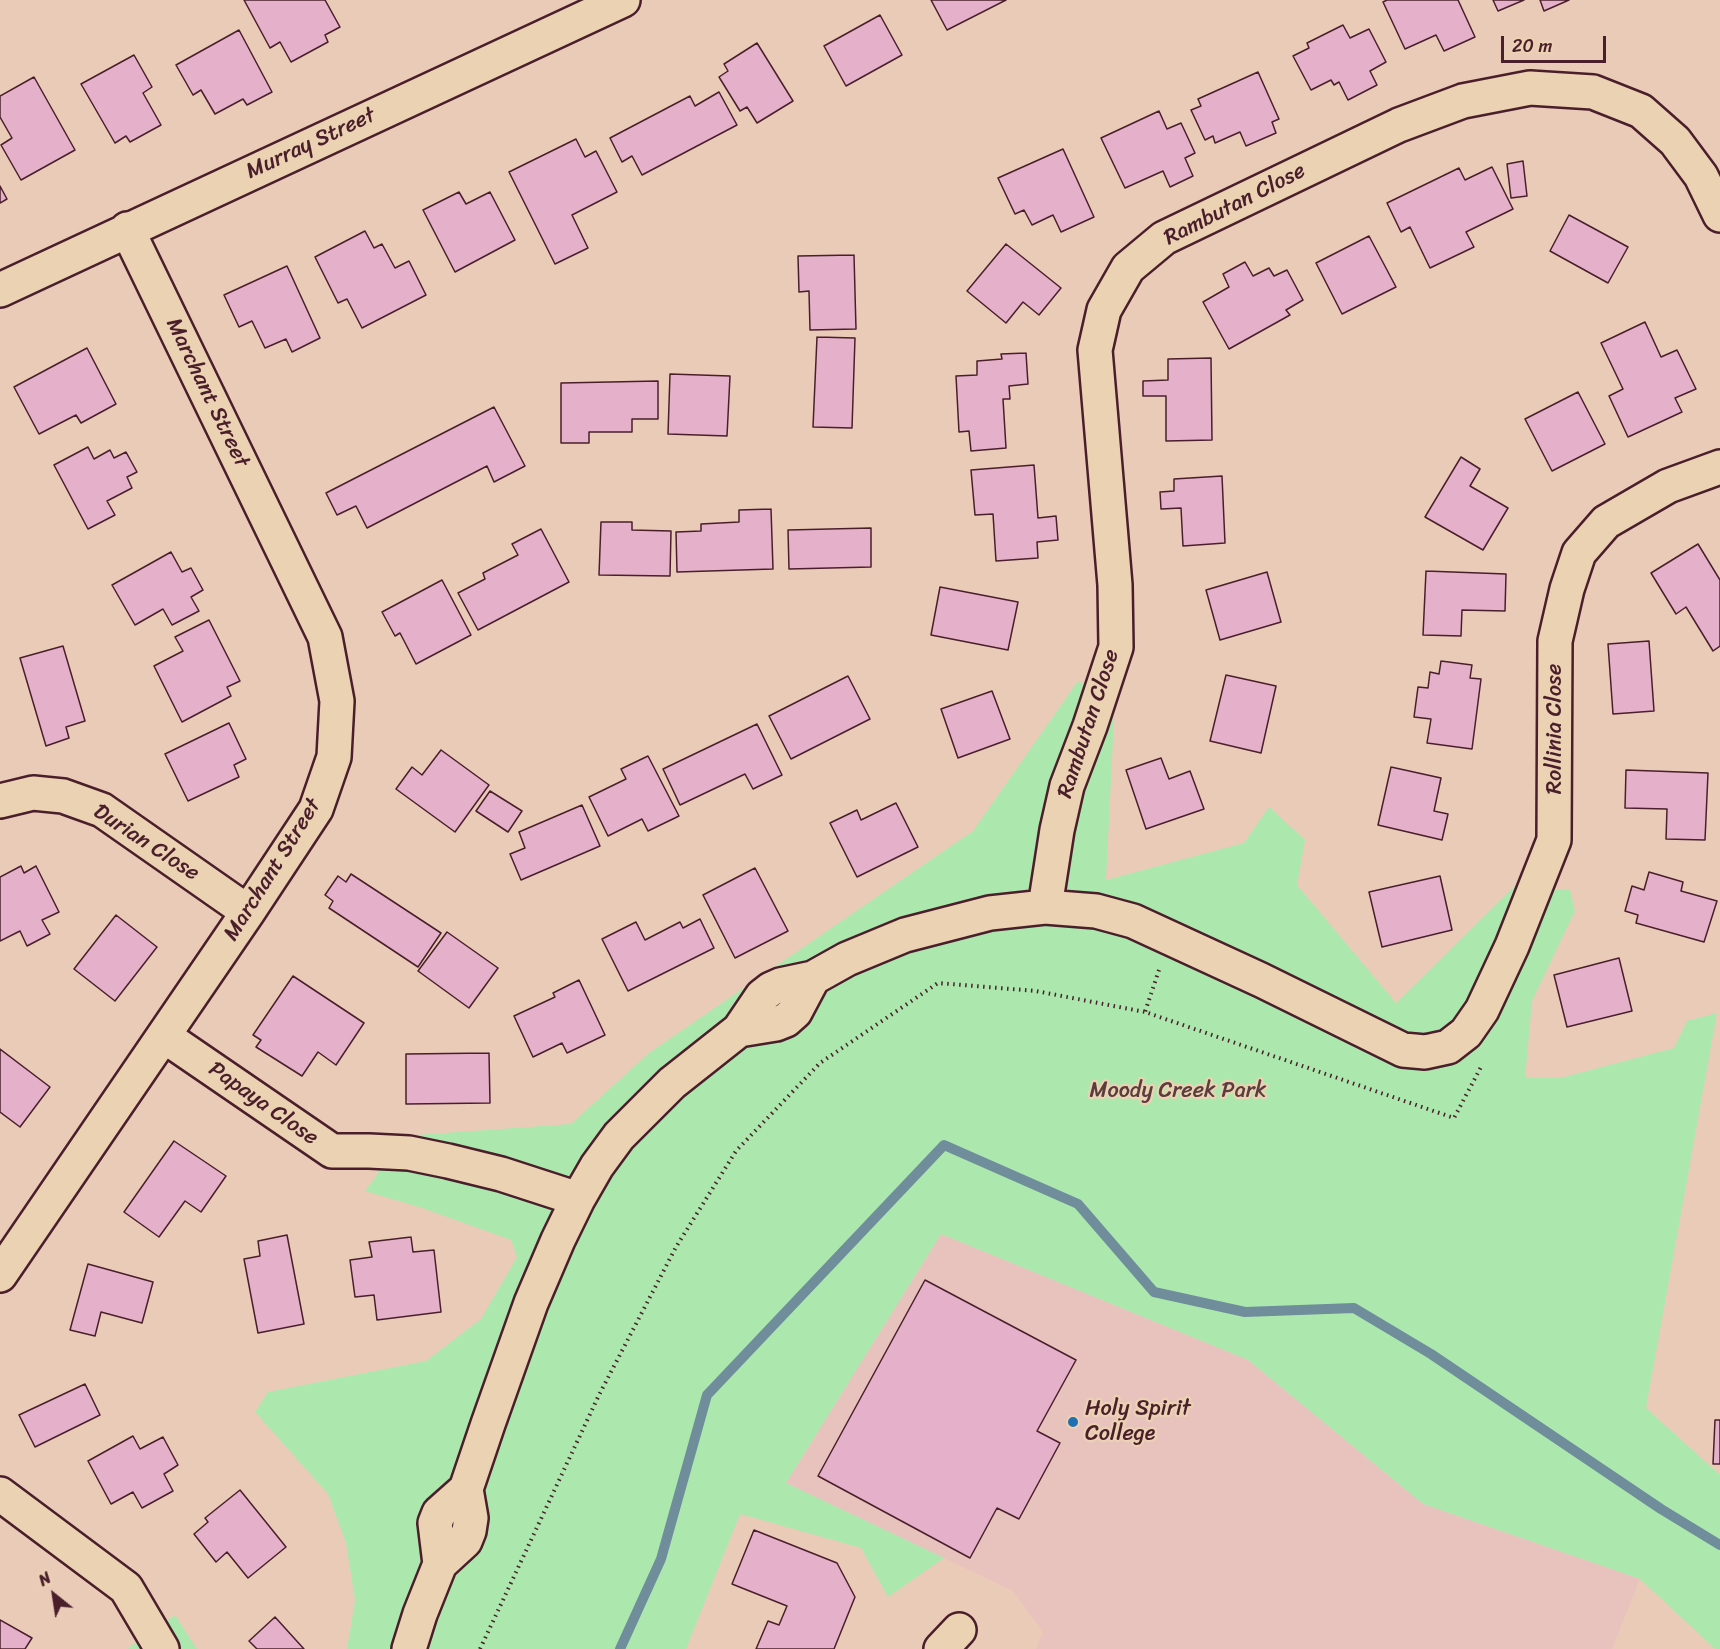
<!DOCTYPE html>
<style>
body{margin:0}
#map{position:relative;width:1720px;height:1649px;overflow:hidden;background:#eacbb8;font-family:Sriracha,sans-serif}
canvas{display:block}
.north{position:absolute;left:24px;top:1565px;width:60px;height:60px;-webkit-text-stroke:4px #ebd2b3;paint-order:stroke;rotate:330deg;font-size:16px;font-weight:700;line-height:24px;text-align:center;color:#4a1f2b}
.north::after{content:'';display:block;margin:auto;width:21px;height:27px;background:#4a1f2b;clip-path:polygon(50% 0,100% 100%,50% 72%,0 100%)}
.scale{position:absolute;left:1501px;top:36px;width:105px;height:27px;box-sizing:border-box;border:3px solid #4a1f2b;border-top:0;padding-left:8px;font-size:18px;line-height:21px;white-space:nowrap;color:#4a1f2b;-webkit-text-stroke:4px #ebd2b3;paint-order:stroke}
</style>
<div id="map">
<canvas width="1720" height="1649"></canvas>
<div class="north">N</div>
<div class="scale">20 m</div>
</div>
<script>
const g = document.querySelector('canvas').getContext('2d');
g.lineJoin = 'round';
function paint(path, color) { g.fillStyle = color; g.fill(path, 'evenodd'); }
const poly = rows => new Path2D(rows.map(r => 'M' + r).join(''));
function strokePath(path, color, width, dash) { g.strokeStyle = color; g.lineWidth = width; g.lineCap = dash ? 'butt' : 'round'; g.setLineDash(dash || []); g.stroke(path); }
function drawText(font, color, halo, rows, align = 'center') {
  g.font = font + ' Sriracha,sans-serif'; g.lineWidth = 4.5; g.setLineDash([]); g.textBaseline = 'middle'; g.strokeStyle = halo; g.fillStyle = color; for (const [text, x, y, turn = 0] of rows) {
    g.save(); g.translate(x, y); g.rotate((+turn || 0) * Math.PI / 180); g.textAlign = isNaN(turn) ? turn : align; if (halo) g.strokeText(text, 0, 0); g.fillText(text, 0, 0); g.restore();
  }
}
paint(poly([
 [941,1234,1248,1360,1423,1504,1640,1579,1612,1649,1036,1649,1043,1632,1013,1591,786,1483]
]), '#e8c3bd');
paint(poly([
 [1078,681,1095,691,1115,698,1106,880,1244,843,1269,807,1305,840,1297,885,1396,1003,1516,885,1532,890,1570,890,1575,911,1532,1001,1525,1078,1564,1077,1674,1048,1687,1021,1717,1013,1646,1408,1720,1475,1720,1649,1715,1649,1640,1579,1423,1504,1248,1360,941,1234,786,1483,944,1558,888,1597,861,1548,740,1514,686,1649,347,1649,355,1600,346,1543,328,1494,255,1412,268,1392,426,1361,481,1319,517,1257,511,1240,422,1208,365,1191,377,1175,385,1155,388,1137,571,1124,649,1053,973,831],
 [175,1615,197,1649,127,1649]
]), '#ace8ae');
strokePath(poly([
 [620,1649,661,1559,707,1395,944,1145,1078,1204,1154,1292,1245,1312,1354,1308,1431,1354,1661,1509,1720,1545]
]), '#708d9c', 10);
const building = poly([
 [244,0,325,0,340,27,325,35,328,42,291,62,280,42,270,48,244,0],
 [931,0,1006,0,947,30,931,0],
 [1387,0,1458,0,1475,37,1444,51,1436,35,1405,49,1383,2,1387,0],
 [1493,0,1524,0,1498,11,1493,0],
 [1540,0,1569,0,1544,11,1540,0],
 [880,15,902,55,846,86,824,46,880,15],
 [1343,25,1350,38,1369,29,1386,62,1370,71,1377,85,1348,100,1339,82,1334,85,1331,80,1311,90,1293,56,1309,48,1307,43,1343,25],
 [239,30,272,92,247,105,243,99,215,114,201,90,193,95,176,65,239,30],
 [757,43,793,101,757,123,747,107,740,111,719,77,728,71,724,64,757,43],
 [134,55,152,87,143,93,161,125,130,142,126,136,115,143,81,84,134,55],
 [1258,72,1279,119,1272,122,1276,133,1246,146,1240,132,1215,143,1213,136,1205,140,1191,110,1201,106,1198,99,1258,72],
 [34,77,75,150,21,180,1,145,12,138,0,117,0,96,34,77],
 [719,92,737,125,642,175,632,156,622,162,610,138,690,96,695,106,719,92],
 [1159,111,1167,129,1181,123,1195,153,1185,158,1193,176,1170,187,1163,171,1125,188,1101,138,1159,111],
 [576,139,585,157,596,151,617,192,572,215,588,248,555,264,509,172,576,139],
 [1063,149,1094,217,1061,232,1053,215,1032,225,1024,210,1015,214,998,178,1063,149],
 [1523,161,1527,196,1511,198,1507,164,1523,161],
 [1492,167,1513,209,1466,232,1474,247,1430,268,1410,227,1401,232,1387,203,1459,168,1465,180,1492,167],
 [0,186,7,199,0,203,0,186],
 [459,192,466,204,490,192,515,240,455,272,423,210,459,192],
 [1569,215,1628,247,1608,283,1550,251,1569,215],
 [365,231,374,248,382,244,395,268,409,261,426,295,362,328,347,299,338,303,315,257,365,231],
 [1369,236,1396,287,1342,314,1316,263,1369,236],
 [1006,244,1061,288,1039,315,1023,302,1006,323,967,291,1006,244],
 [854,255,856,329,810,330,809,291,799,292,798,256,854,255],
 [1245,262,1253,276,1269,268,1274,276,1287,270,1303,300,1286,310,1290,315,1229,349,1203,302,1229,287,1223,274,1245,262],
 [287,266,320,338,292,352,286,339,265,348,252,321,239,327,224,295,287,266],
 [1645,322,1661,357,1677,350,1696,389,1675,398,1682,412,1628,437,1609,396,1623,389,1601,343,1645,322],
 [817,337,855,338,852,428,813,427,817,337],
 [87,348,116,404,81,423,76,415,39,434,14,387,87,348],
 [1026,353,1028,384,1009,386,1010,399,1003,399,1006,448,971,451,969,431,959,432,956,376,977,375,977,361,1002,359,1001,354,1026,353],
 [1211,358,1212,440,1166,441,1166,396,1143,396,1143,381,1168,380,1168,359,1211,358],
 [670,374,730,376,727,436,668,434,670,374],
 [658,381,658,419,632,419,632,432,589,432,589,443,561,443,561,383,658,381],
 [1578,392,1605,444,1552,471,1525,419,1578,392],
 [494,407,525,466,494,482,487,466,367,528,356,506,337,515,326,493,494,407],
 [88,447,94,459,110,450,114,458,126,452,137,472,127,477,132,488,107,501,115,515,88,529,54,465,88,447],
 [1461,457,1480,469,1470,486,1508,508,1483,550,1425,517,1461,457],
 [1034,465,1038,518,1056,516,1058,540,1037,542,1038,558,996,561,993,514,975,515,971,470,1034,465],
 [1222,476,1225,543,1183,546,1181,508,1161,509,1160,492,1174,491,1174,479,1222,476],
 [771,509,773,569,677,572,676,532,701,531,701,524,739,522,739,510,771,509],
 [601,522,632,522,632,530,671,531,670,576,599,575,601,522],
 [871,528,871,567,789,569,788,530,871,528],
 [541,529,569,582,478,630,458,593,485,579,483,573,518,555,512,544,541,529],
 [1698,544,1720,580,1720,646,1713,651,1686,607,1676,614,1651,573,1698,544],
 [171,552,182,572,191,568,203,590,191,597,199,611,172,625,163,609,135,625,112,585,171,552],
 [1426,571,1506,574,1505,611,1462,610,1461,636,1423,635,1426,571],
 [1267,572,1281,622,1220,640,1206,590,1267,572],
 [442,580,471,635,416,664,400,633,395,636,382,612,442,580],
 [940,587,1018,602,1008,650,931,635,940,587],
 [209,620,240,681,227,687,231,696,182,722,154,666,183,651,175,637,209,620],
 [1649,641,1654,711,1613,714,1608,644,1649,641],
 [63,646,85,721,66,727,69,738,46,746,20,658,63,646],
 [1441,661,1472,665,1470,678,1481,679,1472,749,1427,743,1431,719,1414,717,1418,687,1428,688,1430,672,1439,674,1441,661],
 [1226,675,1276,686,1261,753,1210,741,1226,675],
 [848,676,870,719,791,759,769,716,848,676],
 [992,691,1010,739,958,758,941,709,992,691],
 [229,723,246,759,234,765,239,777,188,801,165,754,229,723],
 [757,724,782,775,753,789,745,774,680,805,663,769,757,724],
 [441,750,489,785,455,832,396,789,412,767,422,775,441,750],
 [648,756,679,816,648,831,642,819,608,836,589,797,626,779,621,769,648,756],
 [1161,758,1169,779,1190,771,1204,809,1146,829,1126,770,1161,758],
 [1391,767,1441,778,1434,811,1448,814,1442,840,1378,825,1391,767],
 [1626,770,1708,773,1705,840,1666,839,1667,809,1625,808,1626,770],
 [490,791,522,811,508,832,476,811,490,791],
 [896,803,918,847,857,877,830,823,857,810,861,820,896,803],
 [582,805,600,846,521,880,510,854,525,848,519,832,582,805],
 [21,866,24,873,36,866,59,912,42,920,50,934,27,946,20,931,0,941,0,877,21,866],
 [755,868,788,931,735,958,703,895,755,868],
 [1649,872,1683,882,1681,891,1717,901,1704,942,1636,923,1638,915,1625,911,1632,886,1644,890,1649,872],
 [351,874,441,933,418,967,329,908,333,901,325,895,338,876,346,882,351,874],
 [1440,876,1452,930,1382,947,1369,892,1440,876],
 [116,915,157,947,115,1001,74,969,116,915],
 [700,919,714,948,628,991,602,939,636,922,645,940,680,922,683,928,700,919],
 [447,932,498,968,469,1008,418,971,447,932],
 [1619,958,1632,1011,1567,1027,1554,975,1619,958],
 [293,976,364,1023,336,1065,318,1052,302,1076,256,1047,261,1040,253,1035,293,976],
 [579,980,605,1035,567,1053,562,1043,533,1057,514,1016,555,997,553,993,579,980],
 [0,1049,50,1087,20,1127,0,1112,0,1049],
 [489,1053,490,1103,406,1104,406,1054,489,1053],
 [174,1141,226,1176,201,1212,185,1201,159,1237,124,1212,174,1141],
 [287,1235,304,1324,258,1333,244,1259,260,1256,258,1241,287,1235],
 [411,1237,413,1252,434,1250,441,1312,377,1320,374,1295,355,1297,350,1260,372,1257,369,1242,411,1237],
 [88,1264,153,1282,142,1323,101,1312,95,1336,70,1330,88,1264],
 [925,1280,1076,1360,1037,1431,1060,1443,1019,1519,997,1508,970,1558,818,1476,925,1280],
 [85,1384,100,1415,35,1447,19,1415,85,1384],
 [1715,1420,1720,1420,1720,1464,1713,1464,1715,1420],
 [133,1436,140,1449,163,1437,178,1465,164,1474,173,1491,142,1508,133,1492,111,1504,88,1461,133,1436],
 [240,1490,286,1547,248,1578,227,1552,216,1562,194,1534,208,1522,205,1518,240,1490],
 [754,1530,837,1563,855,1597,834,1649,756,1649,768,1621,779,1625,787,1606,732,1584,754,1530],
 [275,1617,304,1649,257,1649,249,1641,275,1617],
 [0,1620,32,1638,25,1649,0,1649,0,1620]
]);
paint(building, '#e4b0ca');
strokePath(building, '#4a1f2b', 1.5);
const minor = poly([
 [0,290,623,0],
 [0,801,33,793,63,796,102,810,248,912],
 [1045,907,1057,830,1067,786,1090,726,1116,647,1115,585,1095,350,1104,310,1128,268,1164,238,1399,125,1463,101,1530,88,1593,92,1641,111,1675,141,1701,176,1720,215],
 [739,1030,776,1024,786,1020,795,1012,813,978],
 [164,1036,332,1151,369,1151,409,1153,448,1161,501,1174,578,1199],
 [0,1275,248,912,316,809,334,757,337,701,325,637,127,229],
 [0,1494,126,1588,162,1649],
 [440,1564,435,1523,439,1513,466,1489],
 [409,1649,420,1614,440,1564,465,1541,469,1531,471,1518,466,1489,488,1424,531,1303,558,1240,578,1199,597,1166,619,1136,672,1083,739,1030,762,996,771,989,780,985,813,978,847,959,905,935,990,913,1045,907,1096,911,1133,921,1261,980,1403,1050,1425,1052,1448,1047,1466,1033,1482,1010,1512,946,1554,840,1555,641,1567,589,1579,553,1606,522,1668,486,1720,467],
 [941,1649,959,1630]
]);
strokePath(minor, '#4a1f2b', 38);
strokePath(poly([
 [1159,970,1145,1012,1454,1118,1481,1067],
 [480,1649,599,1395,676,1247,736,1151,820,1063,938,983,1036,991,1145,1012]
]), '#4a1f2b', 4, [1.5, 4.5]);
strokePath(minor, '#ebd2b3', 33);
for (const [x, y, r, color] of [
 [1073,1422,6,"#1f6fb2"]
]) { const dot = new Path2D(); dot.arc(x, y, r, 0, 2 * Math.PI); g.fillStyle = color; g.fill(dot); strokePath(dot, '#ebd2b3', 2); }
drawText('22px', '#4a1f2b', '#ebd2b3', [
 ["Murray Street",311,144,-25],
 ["Rambutan Close",1235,205,-27],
 ["Marchant Street",207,393,64],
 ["Rambutan Close",1089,724,-72],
 ["Rollinia Close",1555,729,-90],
 ["Durian Close",146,843,33],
 ["Marchant Street",273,870,-58],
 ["Papaya Close",263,1104,35]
]);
drawText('22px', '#593d3f', '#ebd2b3', [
 ["Moody Creek Park",1178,1091]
]);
drawText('22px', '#4a1f2b', '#ebd2b3', [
 ["Holy Spirit",1085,1409],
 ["College",1085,1434]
], 'left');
</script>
